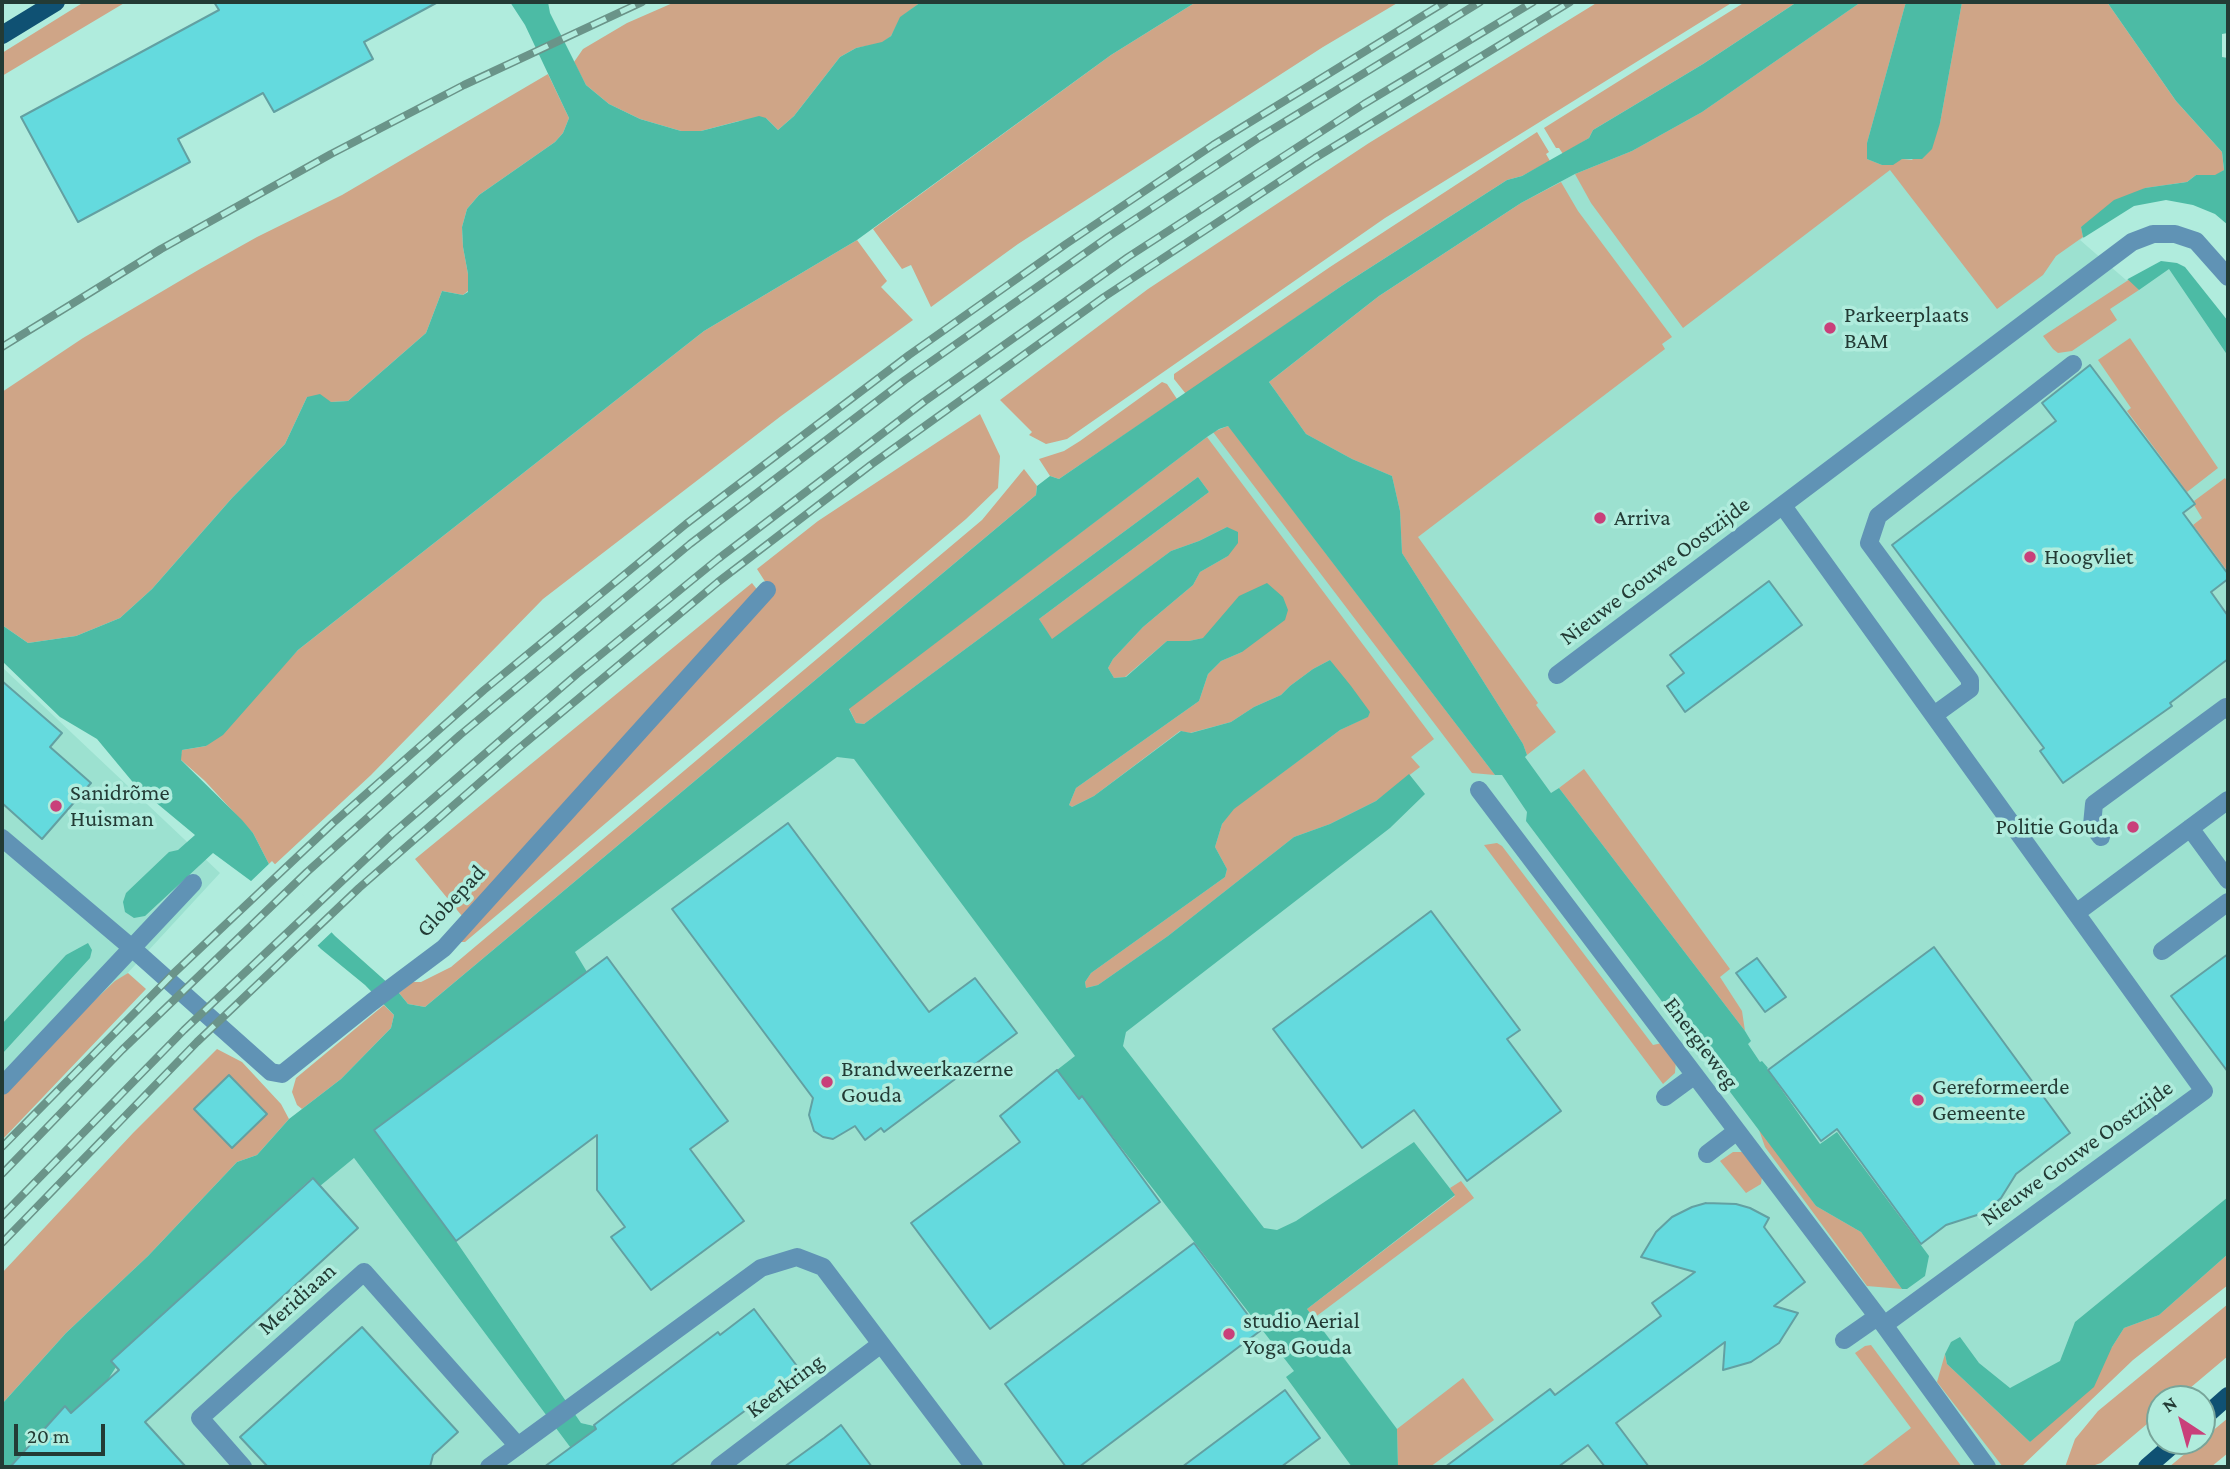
<!DOCTYPE html>
<meta charset="utf-8">
<style>
body{margin:0}
#map{position:relative;width:2230px;height:1469px;overflow:hidden;background:#b0ecdd;font-family:"Crimson Pro",serif}
canvas{display:block}
.frame{position:absolute;inset:0;border:4px solid #233b35;pointer-events:none}
.north{position:absolute;left:2146px;top:1385px;width:70px;height:70px;box-sizing:border-box;background:#b0ecdd;border:2px solid #78a59a;border-radius:50%;rotate:324deg;font-size:19px;font-weight:700;line-height:28px;text-align:center;color:#233b35}
.north::after{content:'';display:block;margin:auto;width:24px;height:32px;background:#c9407a;clip-path:polygon(50% 0,100% 100%,50% 72%,0 100%)}
.scale{position:absolute;left:14px;top:1424px;width:91px;height:32px;box-sizing:border-box;border:4px solid #233b35;border-top:0;padding-left:9px;font-size:21px;line-height:24px;white-space:nowrap;color:#233b35;-webkit-text-stroke:5px #b0ecdd;paint-order:stroke}
</style>
<div id="map">
<canvas width="2230" height="1469"></canvas>
<div class="frame"></div>
<div class="north">N</div>
<div class="scale">20 m</div>
</div>
<script>
const g = document.querySelector('canvas').getContext('2d');
g.lineJoin = 'round';
function paint(path, color) { g.fillStyle = color; g.fill(path, 'evenodd'); }
const poly = rows => new Path2D(rows.map(r => 'M' + r).join(''));
function strokePath(path, color, width, dash) { g.strokeStyle = color; g.lineWidth = width; g.lineCap = dash ? 'butt' : 'round'; g.setLineDash(dash || []); g.stroke(path); }
function drawText(font, color, halo, rows, align = 'center') {
  g.font = font + ' "Crimson Pro",serif'; g.lineWidth = 7; g.setLineDash([]); g.textBaseline = 'middle'; g.strokeStyle = halo; g.fillStyle = color; for (const [text, x, y, turn = 0] of rows) {
    g.save(); g.translate(x, y); g.rotate((+turn || 0) * Math.PI / 180); g.textAlign = isNaN(turn) ? turn : align; if (halo) g.strokeText(text, 0, 0); g.fillText(text, 0, 0); g.restore();
  }
}
paint(poly([
 [1861,2,2107,2,2228,352,2228,1254,2013,1467,625,1467,594,1426,581,1423,456,1241,374,1131,586,972,575,952,849,708,1207,437,1521,203,1575,174,1632,151],
 [2,667,220,873,2,1109],
 [354,1158,585,1467,10,1467,65,1406,72,1413,111,1361,286,1201,313,1178]
]), '#9ce1d0');
paint(poly([
 [84,2,126,2,2,76,2,53],
 [675,2,921,2,901,17,891,36,882,43,856,48,840,57,794,116,778,130,766,118,739,121,701,131,681,131,640,119,609,104,586,85,574,62,583,49,627,23],
 [1196,2,1399,2,1323,47,1018,244,931,307,911,265,902,269,873,229,1111,55],
 [1598,2,1733,2,1385,218,1067,439,1046,444,1029,435,1032,432,1000,400,1148,289,1369,143],
 [1745,2,1797,2,1703,64,1593,130,1589,138,1563,154,1559,148,1556,148,1544,128],
 [1861,2,1906,2,1867,143,1867,159,1882,165,1902,159,1912,160,1940,123,1962,2,2107,2,2176,101,2222,152,2224,170,2215,176,2196,175,2187,182,2145,188,2081,227,2083,237,2056,256,2043,275,1997,309,1890,170,1683,328,1591,203,1575,174,1632,151,1702,112],
 [548,74,569,118,563,133,555,142,479,195,467,209,462,227,463,247,468,274,468,291,463,295,442,291,426,333,348,401,331,402,307,397,285,444,232,498,152,589,120,618,76,636,28,643,2,625,2,392,83,338,200,269,257,237,342,195],
 [1537,132,1549,152,1546,154,1550,161,1522,176,1507,180,1343,285,1186,394,1174,379,1174,374,1330,267],
 [1561,182,1578,211,1672,337,1662,344,1665,349,1418,537,1538,703,1536,705,1556,732,1527,755,1523,744,1402,553,1400,511,1392,476,1352,459,1306,434,1269,382,1379,296,1521,203],
 [857,240,887,281,881,287,913,320,781,416,543,599,371,775,271,868,253,833,205,781,180,759,182,750,206,746,298,650,704,331],
 [2130,279,2139,290,2110,309,2117,320,2072,351,2058,353,2053,349,2043,336],
 [2130,338,2218,468,2187,492,2127,411,2131,408,2098,360],
 [1162,382,1167,384,1177,399,1059,479,1050,476,1039,459,1064,451,1080,441],
 [980,414,1000,456,998,488,966,519,465,942,459,942,773,594,757,569,818,521],
 [1228,426,1230,428,1495,775,1472,773,1213,432],
 [1207,437,1434,739,1411,757,1420,767,1376,801,1330,824,1294,837,1168,936,1098,985,1086,988,1085,982,1091,973,1225,877,1227,869,1215,847,1222,824,1233,809,1340,730,1367,717,1330,660,1313,669,1290,686,1281,695,1254,707,1231,722,1190,733,1180,731,1094,796,1072,807,1069,805,1076,788,1199,701,1208,674,1221,661,1242,652,1203,638,1189,641,1167,641,1125,677,1114,678,1108,668,1113,659,1143,627,1193,585,1200,572,1228,556,1227,527,1199,541,1171,551,1052,640,1039,619,1209,492,1198,477,864,724,856,723,849,708],
 [1024,469,1037,486,1036,495,425,1007,408,1004,399,993,409,985,407,982,421,982,451,967,982,520],
 [2225,478,2228,483,2228,572,2193,525,2202,518,2194,505,2196,504,2194,501],
 [752,583,759,592,462,916,415,859],
 [1584,769,1730,969,1720,977,1742,1011,1745,1031,1559,788],
 [1497,843,1502,846,1653,1045,1662,1043,1676,1060,1675,1073,1663,1084,1484,845],
 [128,973,146,989,2,1140,2,1095,75,1019,115,981],
 [384,1005,394,1015,391,1028,341,1079,302,1109,297,1105,292,1092,296,1078],
 [217,1049,242,1062,281,1104,289,1119,257,1155,237,1162,148,1256,66,1333,2,1404,2,1273,133,1133],
 [1758,1127,1816,1206,1861,1232,1902,1289,1867,1286,1765,1147],
 [1733,1152,1742,1152,1762,1177,1761,1184,1746,1193,1720,1161],
 [1461,1181,1474,1198,1314,1318,1307,1309,1455,1196,1450,1188],
 [2228,1254,2228,1285,2133,1360,2021,1467,2003,1467,1937,1382,1945,1354,1947,1364,2030,1442,2112,1347,2124,1328,2159,1315],
 [2228,1304,2228,1356,2177,1399,2160,1399,2160,1413,2101,1463,2089,1467,2065,1467,2075,1439,2098,1411],
 [1871,1345,1962,1467,1860,1467,1911,1428,1855,1353,1865,1346],
 [1463,1378,1494,1420,1430,1467,1398,1467,1397,1429],
 [2228,1418,2228,1453,2211,1467,2169,1467]
]), '#cfa587');
paint(poly([
 [510,2,548,2,550,13,586,85,609,104,640,119,681,131,701,131,759,116,766,118,778,130,794,116,840,57,856,48,882,42,891,36,900,17,921,2,1196,2,1111,55,857,240,704,331,298,650,223,735,206,746,182,750,181,760,242,820,253,833,271,868,335,936,399,993,408,1004,425,1007,1036,495,1037,486,1050,476,1059,479,1343,285,1507,180,1522,176,1589,138,1593,130,1703,64,1797,2,1861,2,1702,112,1632,151,1575,174,1521,203,1379,296,1269,382,1306,434,1352,459,1392,476,1400,511,1402,553,1523,744,1527,755,1525,757,1551,793,1559,788,1745,1031,1751,1041,1748,1044,1760,1062,1762,1061,1768,1068,1767,1069,1820,1144,1837,1132,1929,1256,1925,1276,1907,1289,1902,1289,1861,1232,1816,1206,1526,821,1527,812,1502,775,1495,775,1228,426,1219,429,1207,437,849,709,856,723,864,724,1198,477,1209,492,1039,619,1052,639,1171,551,1199,541,1227,527,1238,532,1238,543,1228,556,1200,572,1193,585,1143,627,1113,659,1108,668,1114,678,1126,677,1167,641,1189,641,1203,638,1239,596,1267,583,1283,597,1288,610,1285,620,1242,652,1221,661,1208,674,1199,701,1076,788,1069,805,1072,807,1094,796,1181,731,1191,733,1231,722,1254,707,1281,695,1290,686,1313,669,1330,660,1351,686,1370,712,1368,717,1340,730,1234,809,1222,824,1215,847,1227,869,1225,877,1091,973,1085,982,1086,988,1098,985,1168,936,1294,837,1330,824,1376,801,1409,774,1425,794,1390,828,1126,1032,1123,1046,1264,1228,1277,1230,1296,1221,1414,1142,1455,1195,1307,1309,1397,1429,1398,1467,1352,1467,1286,1377,1294,1371,1082,1097,1079,1098,1057,1070,1075,1056,854,759,837,757,575,952,587,972,374,1130,456,1241,581,1423,594,1426,625,1467,585,1467,354,1158,320,1186,312,1178,111,1361,116,1367,107,1381,71,1413,65,1406,10,1467,2,1467,2,1404,66,1333,148,1256,237,1162,257,1155,289,1119,341,1079,391,1028,394,1015,365,985,321,949,255,884,213,853,145,916,134,918,125,912,123,902,126,893,169,852,178,850,195,835,136,786,97,739,60,717,2,661,2,625,28,643,76,636,120,618,152,589,232,498,285,444,307,397,320,394,331,402,348,401,426,333,442,291,463,295,468,292,468,274,463,247,462,227,467,209,479,195,555,142,563,133,569,118,525,25],
 [1906,2,1962,2,1940,123,1932,149,1922,159,1902,159,1893,165,1882,165,1867,159,1867,143],
 [2107,2,2228,2,2228,33,2222,34,2222,57,2228,58,2228,356,2169,269,2139,290,2083,237,2081,227,2114,200,2145,188,2187,182,2196,175,2215,175,2224,170,2222,152,2176,101],
 [88,943,92,950,90,958,2,1054,2,1024,66,955],
 [2228,1197,2228,1254,2159,1315,2124,1328,2112,1347,2094,1387,2030,1442,1947,1364,1945,1354,1951,1342,1960,1337,1979,1363,2010,1388,2060,1361,2075,1322]
]), '#4cbba5');
paint(poly([
 [2166,200,2193,205,2215,214,2228,225,2228,321,2185,267,2177,263,2161,261,2126,280,2080,240,2134,206],
 [272,861,334,930,315,948,248,884]
]), '#b0ecdd');
const building = poly([
 [214,2,438,2,364,42,373,59,274,112,263,93,178,139,190,162,78,222,21,117,219,10,214,2],
 [2090,365,2195,504,2183,513,2228,574,2228,579,2211,592,2228,616,2228,659,2170,703,2172,706,2063,783,2040,751,2044,748,1892,545,2056,421,2042,403,2090,365],
 [1769,581,1802,625,1685,712,1667,686,1684,673,1670,655,1769,581],
 [2,681,62,733,50,747,91,783,42,839,2,803,2,681],
 [788,823,929,1012,975,978,1017,1033,884,1132,881,1128,865,1140,855,1126,833,1139,823,1137,814,1131,809,1115,813,1098,672,909,788,823],
 [1431,911,1520,1030,1507,1039,1561,1111,1467,1181,1414,1110,1362,1148,1273,1029,1431,911],
 [1934,947,2070,1133,2016,1174,2001,1198,1990,1208,1977,1215,1946,1225,1921,1244,1837,1129,1821,1141,1768,1070,1934,947],
 [2228,954,2228,1072,2171,996,2228,954],
 [607,957,728,1121,690,1149,744,1221,651,1290,611,1237,625,1227,597,1190,597,1135,456,1241,374,1130,607,957],
 [1757,958,1786,997,1765,1012,1736,973,1757,958],
 [1057,1070,1079,1099,1082,1096,1160,1202,990,1329,911,1223,1020,1142,1000,1116,1057,1070],
 [229,1075,267,1114,232,1148,194,1109,229,1075],
 [313,1178,358,1228,145,1422,186,1467,10,1467,65,1406,71,1413,119,1370,111,1361,313,1178],
 [1706,1203,1736,1204,1750,1208,1769,1218,1764,1227,1805,1282,1774,1306,1798,1313,1779,1343,1751,1362,1723,1370,1725,1342,1616,1423,1649,1467,1605,1467,1588,1445,1558,1467,1445,1467,1550,1389,1555,1395,1661,1316,1652,1303,1695,1272,1641,1257,1656,1232,1672,1217,1692,1207,1706,1203],
 [1194,1243,1260,1331,1079,1467,1066,1467,1005,1384,1194,1243],
 [754,1309,800,1370,669,1467,544,1467,596,1429,594,1425,619,1406,718,1332,720,1335,754,1309],
 [362,1327,458,1432,433,1455,430,1467,268,1467,240,1437,362,1327],
 [1285,1390,1320,1438,1281,1467,1182,1467,1285,1390],
 [841,1425,872,1467,784,1467,824,1438,841,1425]
]);
paint(building, '#64dade');
strokePath(building, '#62a0a2', 2);
strokePath(poly([
 [1783,506,2204,1091,1884,1325],
 [1557,675,2132,242,2153,234,2175,234,2196,241,2228,277],
 [1934,715,1970,689,1970,680,1869,543,1878,516,2073,364],
 [1479,790,1884,1325,1987,1467],
 [2190,828,2228,880],
 [2101,837,2092,825,2094,804,2226,707,2228,710],
 [2,838,132,948,271,1072,282,1074,372,1002,444,948,767,590],
 [2076,913,2228,800],
 [2162,951,2228,902],
 [2,1086,193,883],
 [1665,1097,1695,1075],
 [1707,1154,1737,1131],
 [1844,1340,1877,1317],
 [243,1467,200,1418,364,1272,518,1446],
 [489,1467,761,1268,797,1257,823,1267,974,1467],
 [719,1467,881,1344]
]), '#6093b5', 18);
strokePath(poly([
 [2,35,56,2],
 [2202,1419,2228,1396],
 [2147,1467,2177,1441]
]), '#0f5173', 18);
const rail = poly([
 [2,347,161,249,331,154,464,85,642,2],
 [2,1147,174,973,333,823,484,690,686,524,909,355,1066,244,1213,145,1445,2],
 [2,1174,122,1050,307,872,460,735,690,544,905,380,1108,237,1260,137,1480,2],
 [2,1216,184,1030,392,834,577,674,718,559,925,401,1128,257,1364,104,1533,2],
 [2,1243,197,1042,359,888,518,749,718,582,872,464,1104,297,1315,158,1570,2]
]);
strokePath(rail, '#6a9489', 8);
strokePath(rail, '#b0ecdd', 5, [16]);
for (const [x, y, r, color] of [
 [1830,328,7,"#c9407a"],
 [1600,518,7,"#c9407a"],
 [2030,557,7,"#c9407a"],
 [56,806,7,"#c9407a"],
 [2133,827,7,"#c9407a"],
 [827,1082,7,"#c9407a"],
 [1918,1100,7,"#c9407a"],
 [1229,1334,7,"#c9407a"]
]) { const dot = new Path2D(); dot.arc(x, y, r, 0, 2 * Math.PI); g.fillStyle = color; g.fill(dot); strokePath(dot, '#b0ecdd', 2.5); }
drawText('23px', '#233b35', '#b0ecdd', [
 ["Parkeerplaats",1844,315],
 ["BAM",1844,341],
 ["Arriva",1614,518],
 ["Hoogvliet",2044,557],
 ["Sanidrõme",70,793],
 ["Huisman",70,819],
 ["Politie Gouda",2119,827,"right"],
 ["Brandweerkazerne",841,1069],
 ["Gouda",841,1095],
 ["Gereformeerde",1932,1087],
 ["Gemeente",1932,1113],
 ["studio Aerial",1243,1321],
 ["Yoga Gouda",1243,1347]
], 'left');
drawText('23px', '#233b35', '#b0ecdd', [
 ["Nieuwe Gouwe Oostzijde",1655,571,-37],
 ["Globepad",451,901,-47],
 ["Energieweg",1701,1043,53],
 ["Nieuwe Gouwe Oostzijde",2077,1153,-36],
 ["Meridiaan",297,1299,-42],
 ["Keerkring",785,1386,-37]
]);
</script>
